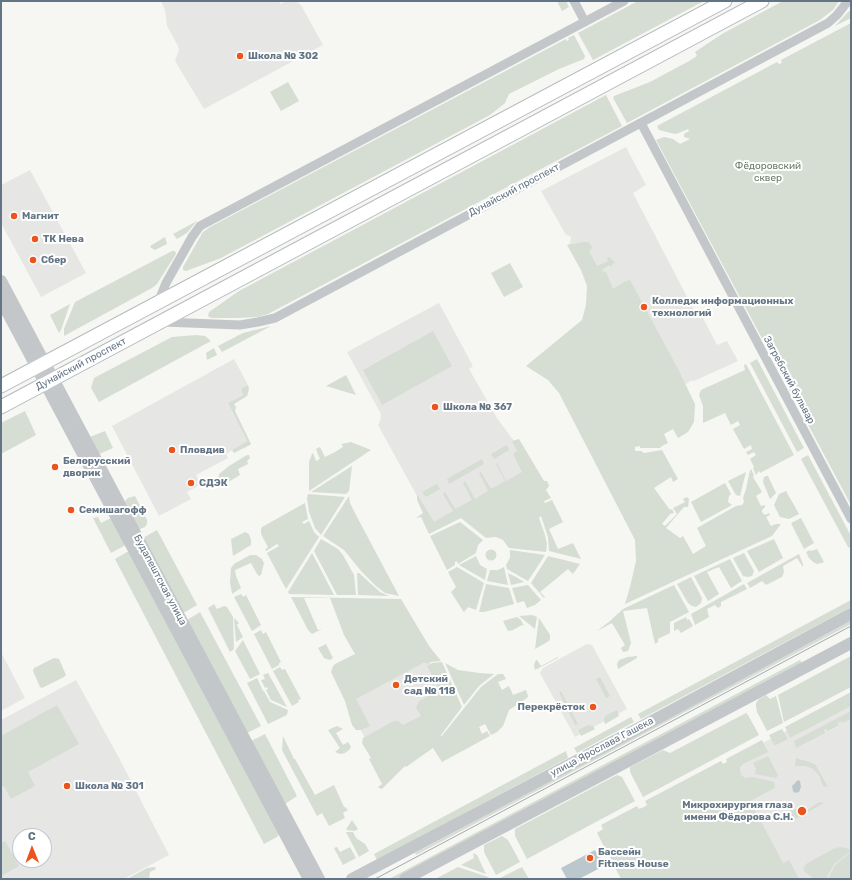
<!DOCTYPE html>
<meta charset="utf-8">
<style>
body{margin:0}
#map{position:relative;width:852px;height:880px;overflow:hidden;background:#f6f6f2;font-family:Rubik,sans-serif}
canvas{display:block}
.frame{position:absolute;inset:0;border:2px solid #637484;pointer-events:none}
.north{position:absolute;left:12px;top:828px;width:40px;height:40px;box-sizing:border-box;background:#fff;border:1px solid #c1c7ce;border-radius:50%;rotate:359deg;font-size:11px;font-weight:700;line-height:16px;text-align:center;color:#637484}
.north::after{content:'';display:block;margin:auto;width:14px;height:18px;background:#eb551d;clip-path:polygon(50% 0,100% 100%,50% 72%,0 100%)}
</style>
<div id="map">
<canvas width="852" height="880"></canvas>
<div class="frame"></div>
<div class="north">С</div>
</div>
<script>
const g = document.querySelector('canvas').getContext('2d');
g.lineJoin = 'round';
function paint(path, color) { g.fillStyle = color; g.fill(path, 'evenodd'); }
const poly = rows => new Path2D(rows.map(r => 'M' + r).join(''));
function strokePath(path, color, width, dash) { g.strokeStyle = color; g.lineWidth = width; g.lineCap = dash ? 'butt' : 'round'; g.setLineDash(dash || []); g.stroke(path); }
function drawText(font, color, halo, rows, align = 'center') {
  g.font = font + ' Rubik,sans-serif'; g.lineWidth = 4; g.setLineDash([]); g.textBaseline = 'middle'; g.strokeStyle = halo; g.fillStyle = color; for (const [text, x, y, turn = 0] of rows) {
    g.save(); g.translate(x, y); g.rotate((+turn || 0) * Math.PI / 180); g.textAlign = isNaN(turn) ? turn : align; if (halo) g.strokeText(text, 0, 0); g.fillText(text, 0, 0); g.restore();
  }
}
paint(poly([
 [161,1,279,1,280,4,287,1,295,1,301,5,323,45,204,109,175,61,179,50,178,46,167,26,165,10],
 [626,147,646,185,633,193,698,318,702,316,717,345,727,341,738,361,694,381,691,381,684,385,602,318,595,295,568,245,570,243,571,239,570,236,566,235,541,191],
 [30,170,86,273,41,297,1,223,1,185],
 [439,303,473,366,469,369,497,418,533,467,433,525,378,425,380,421,381,414,347,352],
 [234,359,248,385,241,389,243,395,228,403,247,441,226,454,228,458,196,475,201,484,187,492,191,499,159,516,112,426],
 [400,607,457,712,374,757,357,722,342,668,365,654],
 [587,644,592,645,627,709,575,737,540,673,543,668],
 [1,652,25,698,1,711],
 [76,680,118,756,169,855,124,879,1,879,1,720],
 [20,836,44,836,44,860,20,860],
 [851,698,851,859,845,879,790,879,727,761]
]), '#e6e7e5');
paint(poly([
 [557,1,566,1,569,7,562,11],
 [638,1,704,1,593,60,578,33],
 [783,1,839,1,833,10,820,20,627,123,613,98,614,96,650,82,691,60,697,56,695,52,722,34],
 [851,10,851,18,835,26,848,12],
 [851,23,851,505,656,140,664,137,673,139,680,144,690,139,684,137,684,134,689,131,688,129,676,134,671,133,659,130,657,126,777,62,779,64,782,63,781,60],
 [574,35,585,56,584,59,559,69,509,94,505,103,490,115,221,258,186,271,183,270,183,267,200,237,203,232,210,227,566,39,567,41,569,40,568,38],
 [288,82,299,101,281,111,270,92],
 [606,95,622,126,268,314,258,317,237,318,211,318,208,316,209,312,239,291],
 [197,221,187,233,177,239,173,234],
 [165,237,167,244,155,250,151,248,150,246],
 [584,242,588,242,591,245,592,248,589,251,597,266,608,261,607,258,609,257,615,262,610,267,609,265,602,270,604,272,606,272,613,289,624,282,630,280,678,369,695,404,694,422,688,432,678,438,673,429,664,434,668,443,660,447,661,448,640,448,640,446,635,447,635,451,641,451,644,453,662,450,678,479,673,482,671,477,654,488,670,510,672,509,674,513,670,514,662,524,665,526,677,514,673,508,685,502,683,499,687,497,689,499,688,507,684,507,666,528,680,538,683,536,693,554,706,546,697,528,736,506,742,505,744,502,743,498,746,489,750,470,751,469,754,475,753,477,762,492,756,496,761,506,765,505,765,507,762,510,762,512,765,515,769,513,770,515,766,517,771,526,776,524,781,524,772,536,625,604,630,587,636,561,635,540,559,393,548,380,526,366,582,320,586,305,587,286,581,270,567,245],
 [172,251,175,251,176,254,157,284,152,288,64,336,64,329,75,302],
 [510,263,523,287,504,297,491,273],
 [70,304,61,330,59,333,50,315],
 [271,326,222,352,218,346,243,333],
 [433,331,452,366,382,405,363,370],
 [196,335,205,336,211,341,99,402,91,388,94,378,172,337],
 [214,348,217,355,207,360,206,353],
 [757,359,804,448,797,452,750,363],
 [746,364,794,455,760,473,759,471,756,475,753,468,754,467,750,459,756,455,754,452,748,455,746,452,752,449,751,445,744,449,733,429,740,425,738,421,731,425,725,413,703,423,703,406,699,395,701,390,745,370,744,365],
 [346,375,356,395,326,386],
 [248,385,249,389,247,396,234,404,236,407,235,411,251,444,250,445,234,453,232,450,247,441,228,403,243,395,241,389],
 [25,411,36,435,1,454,1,423],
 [105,431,113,448,99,454,90,437],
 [519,439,544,481,547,481,548,483,549,486,546,490,551,498,544,501,545,503,552,500,563,522,549,529,558,549,573,543,581,559,549,551,548,537,541,516,539,518,545,535,547,544,546,552,509,548,503,540,496,537,486,538,461,518,429,534,421,517,416,518,423,513,417,500,417,494,434,522,453,511,443,494,445,492,455,509,472,500,463,483,465,481,475,499,488,491,479,473,481,472,491,489,505,481,496,464,497,463,506,481,522,472,513,454,517,451,512,441],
 [340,440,342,444,351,442,371,450,309,491,309,462,312,454,313,453,316,461,320,459,316,449,320,447,325,457,335,452,343,447],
 [507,445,509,450,494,459,491,454],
 [247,455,249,455,250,458,247,461,248,464,238,469,240,475,225,484,219,483,218,480,219,474,229,466],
 [808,455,851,536,850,548,848,547,801,459],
 [482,459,484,464,449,484,447,479],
 [352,466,349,491,346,494,311,492],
 [746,472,740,496,736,495,728,481],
 [766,476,768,476,776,493,770,499,763,482,764,477],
 [725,483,731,494,729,496,728,502,732,505,701,522,691,502],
 [437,484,440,489,426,497,422,492],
 [786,491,799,514,789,519,780,517,774,505,779,494],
 [308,494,345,497,321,535,315,528,309,512,307,498],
 [135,496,147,520,147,524,145,527,140,529,138,529,125,501,128,498],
 [349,496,350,503,356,515,399,596,385,593,376,586,361,571,344,550,323,536],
 [305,503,308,519,302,522,304,524,309,521,314,532,319,537,286,589,267,553,279,546,277,544,266,551,265,550,268,547,261,534,261,529,262,527],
 [98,517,101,523,111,518,125,544,124,546,111,553,93,518],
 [801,518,814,543,804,549,791,523],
 [460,522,483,540,478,545,476,553,458,564,457,561,455,562,455,565,447,570,430,536],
 [157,530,197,605,185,612,182,612,143,538],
 [245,532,249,534,251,540,251,545,233,556,231,539],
 [321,539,338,549,343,555,354,575,356,595,337,595,314,551],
 [774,539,783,558,759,572,747,551],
 [817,549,824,562,822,563,817,564,813,562,809,558,806,552,810,550,811,551],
 '485.5 555a5.5 5.5 0 1 1 11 0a5.5 5.5 0 1 1-11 0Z',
 [510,550,545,555,528,581,507,569,506,565,510,558],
 [127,552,129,552,279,834,277,837,264,844,115,559],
 [312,553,334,595,289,594,288,592],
 [744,553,754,571,752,576,748,577,743,576,733,558],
 [799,554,803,564,803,567,797,558,783,566,784,572,782,577,766,585,762,581,750,588,747,583],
 [250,555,256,555,262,559,264,563,261,575,259,576,257,574,251,563,235,570,236,576,241,588,232,594,230,582,231,568,234,564],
 [476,556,480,565,487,569,485,580,459,565],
 [548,556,580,564,573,574,568,569,540,592,545,597,544,598,531,583],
 [730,559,742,581,731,588,719,567,707,572,719,594,708,601,694,576],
 [457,567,484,583,476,610,468,607,464,612,463,611,451,592,456,587,448,572],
 [504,567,508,585,487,581,490,570,498,570],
 [357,573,359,573,380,592,389,596,358,595],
 [508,573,516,577,524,582,511,585],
 [691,577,702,598,701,603,696,607,692,606,688,603,677,584],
 [486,584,509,588,514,604,484,612,479,612],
 [744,584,747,589,721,602,721,606,718,608,715,605,707,609,709,617,695,625,691,614],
 [528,585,541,600,535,605,527,608,524,601,517,603,512,588],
 [674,585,689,612,670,622,670,633,658,639,658,642,655,644,647,608,623,611,631,643,628,651,623,652,621,648,625,645,612,623,597,631,610,621,623,609],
 [241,594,243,597,246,595,261,625,252,631,234,597],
 [291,597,401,599,429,646,441,661,431,662,426,664,425,662,356,699,370,726,361,730,356,730,352,725,345,701,331,672,333,666,335,664,355,654,344,635,330,598,304,598,318,630,322,629,312,634,308,630],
 [851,600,851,607,641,719,638,714],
 [214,604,217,609,224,606,227,607,233,617,234,649,230,652,208,608],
 [200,612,261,726,247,733,187,620],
 [532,615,537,617,535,629,519,616],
 [517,617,521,620,524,626,522,625,513,630,508,631,503,621],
 [686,617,687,620,689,619,693,626,681,633,678,629,674,631,674,623],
 [234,618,239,623,237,625,243,637,236,642],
 [539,618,550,635,550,639,549,641,535,649],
 [851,621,851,624,416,855,415,853],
 [261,630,263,634,266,632,281,662,279,663,279,665,272,669,254,634],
 [243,640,260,674,250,679,235,651],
 [326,644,333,658,330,660,324,658,318,648],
 [637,656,637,658,618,669,617,664,619,660,628,657],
 [851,656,851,687,784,722,778,695],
 [558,657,558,658,535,670,534,665,536,660,537,660,541,666],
 [54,658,59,659,66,675,64,677,42,688,40,687,33,671,34,668],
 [800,660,802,663,396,879,389,879],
 [442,662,462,707,441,735,441,737,481,687,498,674,503,674,506,679,498,682,502,690,509,686,513,695,526,690,528,696,527,698,509,710,503,726,497,732,491,735,485,724,479,727,482,734,487,731,490,736,442,762,433,748,406,767,405,766,382,789,379,788,378,787,382,784,369,759,371,758,362,743,363,738,394,721,398,721,403,725,421,716,416,708,419,701,440,690,427,666,432,663],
 [445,663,458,670,479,673,494,674,479,686,464,705],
 [280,667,282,670,285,669,301,699,298,700,299,702,292,706,273,671],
 [268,673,287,707,271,700,266,690,268,689,267,687,265,688,261,680,265,679,263,675],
 [600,677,610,696,606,698,596,679],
 [257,678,263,691,264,691,270,702,288,710,287,715,268,724,247,683],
 [561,691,578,724,575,725,559,692],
 [851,692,851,706,790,738,785,727],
 [766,695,770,699,776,696,783,723,767,731,757,712,756,706,756,703,759,699],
 [57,705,79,744,28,772,35,786,11,799,4,786,1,787,1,736],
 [617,710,619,716,605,724,604,721,605,716],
 [851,711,851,719,842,723,841,721,837,723,839,725,828,731,826,729,824,730,825,733,796,748,794,741],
 [746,713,748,715,759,735,643,797,630,772,630,767,663,750,670,753],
 [631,717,634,722,577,753,574,748],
 [588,725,593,726,595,729,581,736,578,730],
 [337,726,343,729,336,733,343,745,348,742,351,747,349,750,345,753,340,754,335,752,340,748,328,730],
 [782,729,788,739,776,745,774,745,769,735],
 [265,734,297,796,285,804,251,741],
 [283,736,294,759,295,759,315,795,334,785,344,807,345,807,348,810,343,813,345,818,329,826,322,813,317,816,282,750],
 [762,740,768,752,743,764,740,767,740,771,741,775,745,778,753,777,774,782,775,788,750,801,783,863,789,860,799,879,621,879,597,833,603,829,601,825,637,806,639,809,644,807,647,805,645,801,721,761,723,764,727,762,726,759],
 [566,751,568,758,377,860,374,854],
 [768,756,778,775,776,778,755,774,756,769,753,763],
 [796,758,815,764,828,787,823,786,819,775,813,769,806,766,795,766],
 [617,775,622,777,635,801,527,859,515,836,515,829],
 [819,802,824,803,792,821,789,812,790,808,801,810,809,809],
 [352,820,358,829,355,831,346,830,348,826],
 [346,832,353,832,356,838,365,844,369,851,359,857],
 [502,836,508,840,520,862,496,875,484,852,484,845],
 [5,841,19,866,1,876,1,843],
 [337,847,340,852,350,847,356,858,343,865,334,848],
 [840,847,847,848,851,851,834,864,826,879,814,879,803,870,806,864,833,849],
 [851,852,851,879,828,879,835,865],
 [473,853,477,855,486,874,461,865,474,858],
 [155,867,156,869,150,872,149,879,127,879,147,868],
 [458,867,488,877,489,878,435,879],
 [522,867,529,879,498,879]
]), '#d6ddd3');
paint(poly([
 [798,780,800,781,801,787,799,792,795,793,793,791,792,786],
 [595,850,604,866,579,879,567,879,561,868]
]), '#bcc7cd');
const secondary = poly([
 [1,386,725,1],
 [1,407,762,1]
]);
strokePath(secondary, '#b5babf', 15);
strokePath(poly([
 [574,1,585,22],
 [641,123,851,519],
 [158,303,166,283,192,237,200,226,624,1],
 [163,322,240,325,258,322,275,318,828,23,837,15,848,1]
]), '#c3c7ca', 9);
strokePath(poly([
 [1,281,319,879],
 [1,300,309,879],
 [352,879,641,727,851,614],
 [405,879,851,643]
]), '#c3c7ca', 12);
strokePath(secondary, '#fff', 13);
strokePath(poly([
 [375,879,851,626]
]), '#a3a9af', 1);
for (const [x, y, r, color] of [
 [240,56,4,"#eb551d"],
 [14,216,4,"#eb551d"],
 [35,239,4,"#eb551d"],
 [33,260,4,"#eb551d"],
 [644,307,4,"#eb551d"],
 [435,407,4,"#eb551d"],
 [172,450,4,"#eb551d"],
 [55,467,4,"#eb551d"],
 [191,483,4,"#eb551d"],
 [71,510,4,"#eb551d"],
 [396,685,4,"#eb551d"],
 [593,707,4,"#eb551d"],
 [67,786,4,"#eb551d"],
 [802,811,5,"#eb551d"],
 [590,858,4,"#eb551d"]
]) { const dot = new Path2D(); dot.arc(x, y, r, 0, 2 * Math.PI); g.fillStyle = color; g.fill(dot); strokePath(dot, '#fff', 1.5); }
drawText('bold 10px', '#637484', '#fff', [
 ["Школа № 302",248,56],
 ["Магнит",22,216],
 ["ТК Нева",43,239],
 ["Сбер",41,260],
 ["Колледж информационных",652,301],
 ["технологий",652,313],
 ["Школа № 367",443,407],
 ["Пловдив",180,450],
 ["Белорусский",63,461],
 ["дворик",63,473],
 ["СДЭК",199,483],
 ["Семишагофф",79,510],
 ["Детский",404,679],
 ["сад № 118",404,691],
 ["Перекрёсток",585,707,"right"],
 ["Школа № 301",75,786],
 ["Микрохирургия глаза",793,805,"right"],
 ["имени Фёдорова С.Н.",793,817,"right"],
 ["Бассейн",598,852],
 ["Fitness House",598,864]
], 'left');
drawText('10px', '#667b62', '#fff', [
 ["Фёдоровский",768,166],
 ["сквер",768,178]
]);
drawText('10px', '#637484', '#fff', [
 ["Дунайский проспект",514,190,-28],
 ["Дунайский проспект",81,364,-28],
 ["Загребский бульвар",789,380,62],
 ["Будапештская улица",160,580,62],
 ["улица Ярослава Гашека",602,747,-28]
]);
</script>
